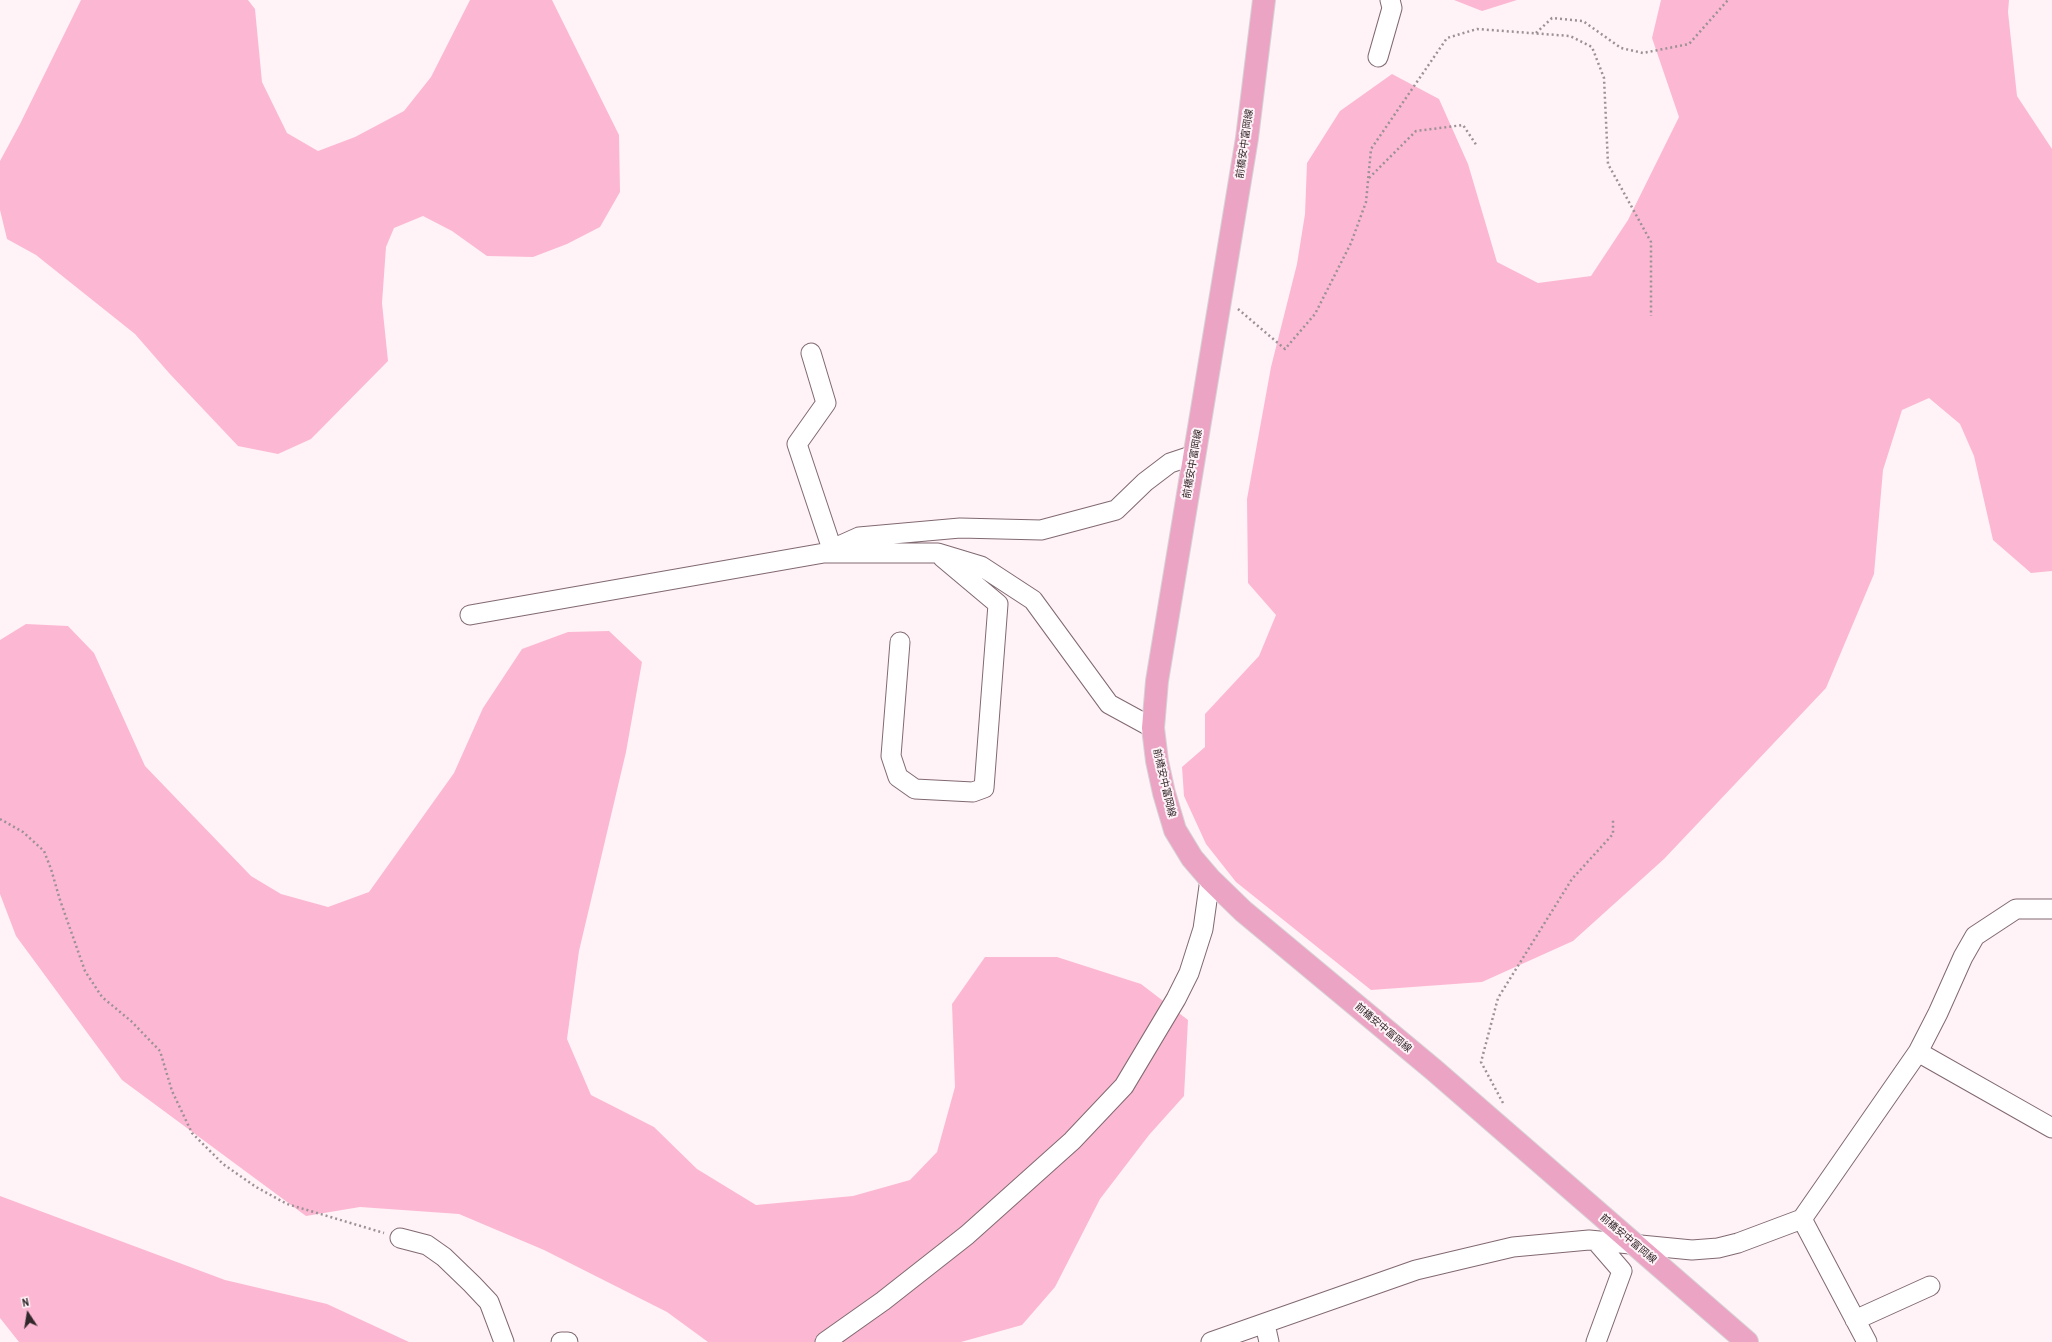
<!DOCTYPE html>
<meta charset="utf-8">
<style>
body{margin:0}
#map{position:relative;width:2052px;height:1342px;overflow:hidden;background:#fff3f7;font-family:"Archivo Narrow",sans-serif}
canvas{display:block}
.north{position:absolute;left:8px;top:1294px;width:40px;height:40px;-webkit-text-stroke:3px #fff3f7;paint-order:stroke;rotate:348deg;font-size:11px;font-weight:700;line-height:16px;text-align:center;color:#32272b}
.north::after{content:'';display:block;margin:auto;width:14px;height:18px;background:#32272b;clip-path:polygon(50% 0,100% 100%,50% 72%,0 100%)}
</style>
<div id="map">
<canvas width="2052" height="1342"></canvas>
<div class="north">N</div>
</div>
<script>
const g = document.querySelector('canvas').getContext('2d');
g.lineJoin = 'round';
function paint(path, color) { g.fillStyle = color; g.fill(path, 'evenodd'); }
const poly = rows => new Path2D(rows.map(r => 'M' + r).join(''));
function strokePath(path, color, width, dash) { g.strokeStyle = color; g.lineWidth = width; g.lineCap = dash ? 'butt' : 'round'; g.setLineDash(dash || []); g.stroke(path); }
function drawText(font, color, halo, rows, align = 'center') {
  g.font = font + ' "Archivo Narrow","Noto Sans JP",sans-serif'; g.lineWidth = 4; g.setLineDash([]); g.textBaseline = 'middle'; g.strokeStyle = halo; g.fillStyle = color; for (const [text, x, y, turn = 0] of rows) {
    g.save(); g.translate(x, y); g.rotate((+turn || 0) * Math.PI / 180); g.textAlign = isNaN(turn) ? turn : align; if (halo) g.strokeText(text, 0, 0); g.fillText(text, 0, 0); g.restore();
  }
}
paint(poly([
 [81,0,248,0,255,9,262,82,287,133,318,151,355,137,404,111,431,77,470,0,552,0,619,135,620,192,600,227,567,244,533,257,487,256,452,231,423,216,394,228,386,247,382,303,388,361,311,439,278,454,238,446,169,373,135,334,36,255,7,239,0,210,0,161,20,124],
 [1454,0,1517,0,1482,11],
 [1661,0,2009,0,2008,12,2017,96,2052,149,2052,571,2031,573,1993,540,1974,456,1960,424,1929,398,1902,410,1883,470,1874,574,1826,688,1664,859,1573,941,1482,982,1371,990,1236,882,1206,844,1184,796,1182,767,1205,747,1205,714,1259,656,1276,615,1248,583,1247,499,1271,367,1297,264,1305,214,1307,163,1340,111,1392,74,1439,99,1468,164,1497,262,1538,283,1591,276,1628,220,1679,117,1652,38],
 [26,624,68,626,94,653,145,766,251,876,281,894,328,907,369,892,454,773,483,708,522,649,568,632,609,631,642,662,626,752,579,951,567,1039,591,1095,654,1127,697,1169,756,1205,853,1196,910,1180,937,1152,955,1087,952,1004,985,957,1057,957,1141,984,1188,1020,1184,1096,1149,1135,1100,1199,1055,1287,1022,1325,961,1342,708,1342,667,1312,544,1250,459,1214,360,1207,306,1216,122,1080,16,936,0,894,0,640],
 [0,1196,225,1280,327,1304,409,1342,19,1342,0,1318]
]), '#fcb8d2');
const minor = poly([
 [1378,57,1392,8,1390,0],
 [811,353,826,403,797,444,832,549],
 [830,550,859,537,960,528,1041,530,1116,510,1145,482,1170,463,1194,455],
 [470,615,824,553,938,553,981,566,1033,600,1109,704,1153,728],
 [900,642,891,756,898,777,915,789,973,792,984,788,998,604,942,557],
 [1918,1052,2052,1128],
 [1802,1219,1867,1342],
 [400,1238,427,1245,444,1257,472,1284,489,1302,504,1342],
 [1855,1320,1930,1286],
 [1265,1324,1269,1342],
 [561,1342,568,1342],
 [825,1342,883,1301,967,1235,1072,1141,1124,1086,1176,999,1189,973,1203,929,1210,879],
 [1211,1342,1416,1270,1513,1247,1589,1240,1692,1250,1718,1248,1738,1243,1802,1219,1918,1052,1938,1013,1963,957,1975,936,2016,909,2052,909],
 [1596,1342,1622,1271,1596,1241]
]);
const major = poly([
 [1264,0,1247,138,1157,681,1153,728,1157,761,1164,793,1175,830,1192,858,1210,879,1243,911,1434,1070,1747,1342]
]);
strokePath(minor, '#816971', 21);
strokePath(major, '#d6d4d5', 24);
strokePath(poly([
 [1536,33,1552,18,1583,21,1621,48,1643,53,1689,44,1728,0],
 [1369,178,1416,131,1463,125,1477,146],
 [1238,309,1285,349,1315,314,1351,243,1366,202,1371,149,1447,38,1477,29,1570,36,1592,47,1604,78,1608,164,1651,242,1651,316],
 [0,819,23,832,44,851,51,869,60,900,85,971,102,997,131,1021,160,1051,172,1091,192,1133,223,1164,256,1187,287,1204,384,1233],
 [1503,1103,1481,1062,1498,998,1572,879,1613,834,1613,819]
]), '#9c9195', 2.5, [2, 3]);
strokePath(minor, '#fff', 19);
strokePath(major, '#eca4c4', 22);
drawText('10px', '#32272b', '#fff3f7', [
 ["前橋安中富岡線",1245,144,-82],
 ["前橋安中富岡線",1193,464,-80],
 ["前橋安中富岡線",1164,783,77],
 ["前橋安中富岡線",1383,1028,40],
 ["前橋安中富岡線",1628,1239,40]
]);
</script>
